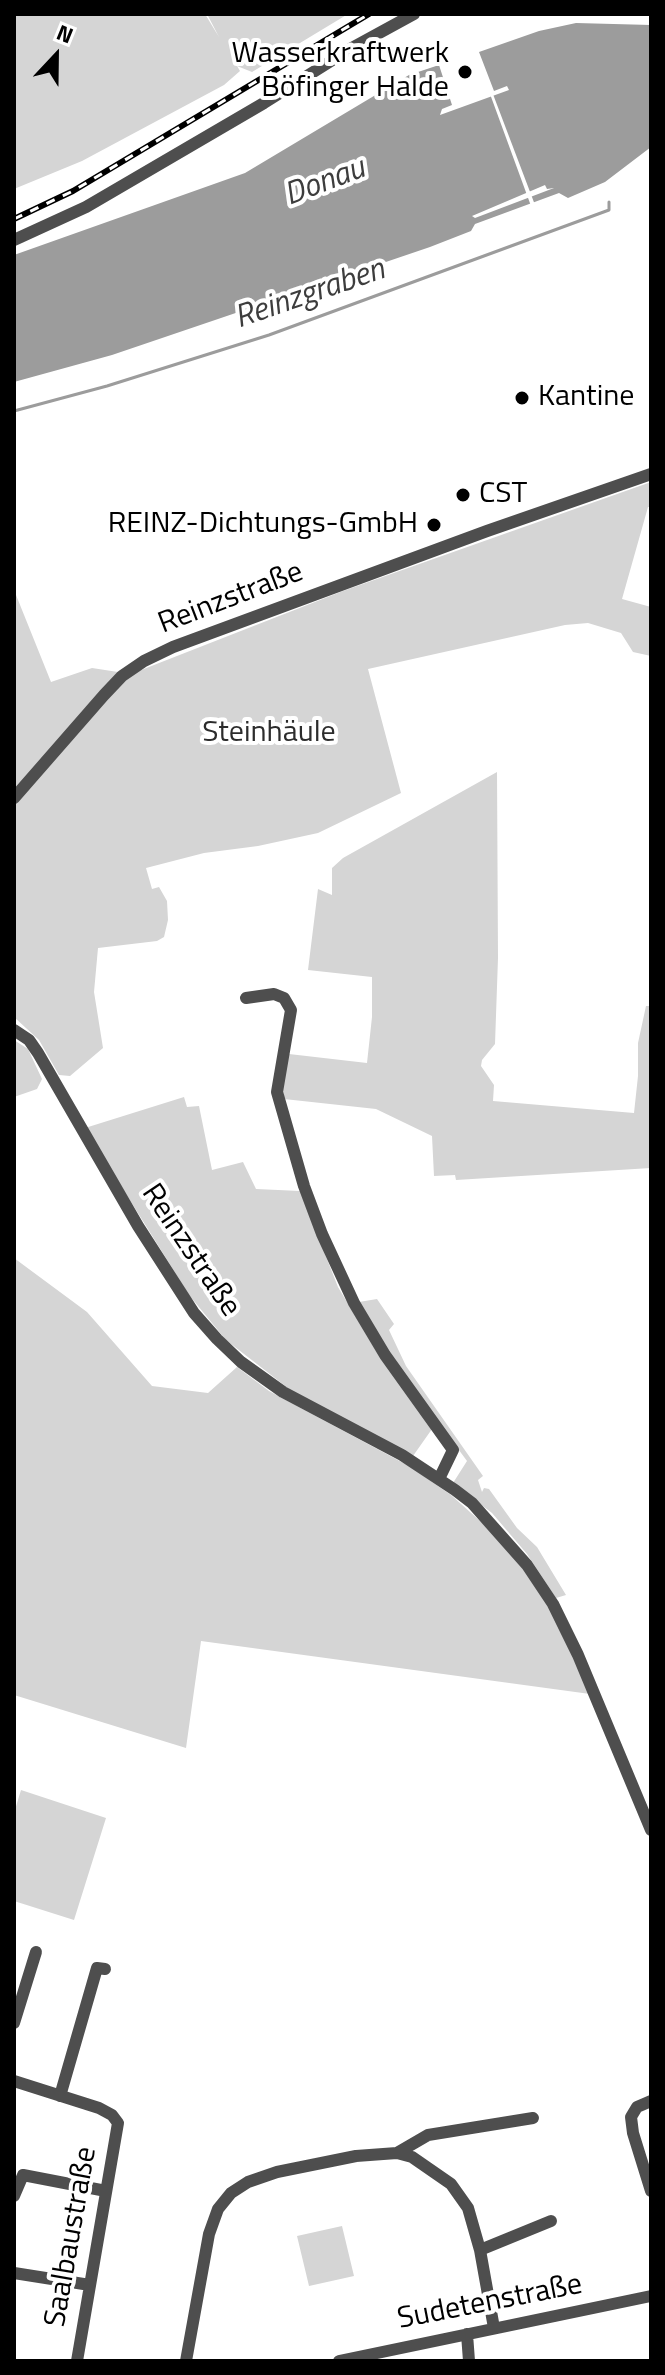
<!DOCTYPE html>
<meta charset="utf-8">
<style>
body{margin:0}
#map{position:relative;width:665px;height:2375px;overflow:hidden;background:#fff;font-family:"Titillium Web",sans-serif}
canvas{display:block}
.frame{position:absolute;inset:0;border:16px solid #000;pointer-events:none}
.north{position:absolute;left:16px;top:16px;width:80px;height:80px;-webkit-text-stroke:6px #fff;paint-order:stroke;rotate:22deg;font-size:22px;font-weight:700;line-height:32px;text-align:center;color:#000}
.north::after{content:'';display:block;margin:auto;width:28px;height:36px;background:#000;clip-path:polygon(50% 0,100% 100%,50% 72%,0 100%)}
</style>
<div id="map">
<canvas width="665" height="2375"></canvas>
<div class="frame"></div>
<div class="north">N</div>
</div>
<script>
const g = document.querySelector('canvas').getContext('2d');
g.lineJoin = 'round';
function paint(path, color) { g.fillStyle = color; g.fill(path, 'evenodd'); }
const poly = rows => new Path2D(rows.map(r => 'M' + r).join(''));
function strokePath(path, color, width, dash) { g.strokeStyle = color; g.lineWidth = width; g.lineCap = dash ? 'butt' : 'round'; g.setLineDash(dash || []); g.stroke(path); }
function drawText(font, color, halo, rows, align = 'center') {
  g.font = font + ' "Titillium Web",sans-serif'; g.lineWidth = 8; g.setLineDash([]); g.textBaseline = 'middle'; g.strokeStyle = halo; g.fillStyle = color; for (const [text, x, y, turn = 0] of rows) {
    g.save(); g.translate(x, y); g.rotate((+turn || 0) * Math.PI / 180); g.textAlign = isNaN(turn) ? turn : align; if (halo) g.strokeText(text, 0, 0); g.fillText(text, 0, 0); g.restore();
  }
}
paint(poly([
 [14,14,205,14,219,37,207,14,348,14,252,72,237,66,240,71,224,85,82,161,14,189],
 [651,482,651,507,648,507,622,599,651,607,651,656,633,652,621,633,588,623,565,625,368,669,401,793,318,833,258,846,204,853,146,868,152,889,159,887,167,901,168,920,164,937,157,941,98,948,94,992,103,1048,70,1076,59,1075,39,1040,14,1017,14,590,51,682,92,668,131,674,343,591],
 [497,772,498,958,495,1044,482,1060,481,1066,494,1085,493,1101,634,1113,638,1076,638,1043,646,1006,651,1006,651,1168,456,1180,455,1175,434,1176,432,1136,376,1109,284,1099,281,1074,289,1054,367,1063,372,1017,372,977,308,970,318,889,332,895,332,868,343,858],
 [14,1040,28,1049,42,1079,37,1089,14,1097],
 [184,1097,187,1107,199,1106,212,1170,243,1162,256,1189,300,1191,338,1287,376,1351,432,1429,413,1456,293,1392,226,1340,189,1295,85,1128],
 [14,1258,87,1312,152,1386,208,1393,237,1367,269,1391,409,1466,451,1495,489,1529,524,1569,549,1607,590,1694,201,1641,186,1748,14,1695],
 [377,1299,394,1324,389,1330,406,1366,483,1476,478,1480,482,1492,484,1488,489,1489,517,1528,537,1547,566,1595,556,1598,527,1554,492,1513,453,1483,467,1461,388,1354,359,1302],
 [21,1790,106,1818,74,1920,14,1901,14,1813],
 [342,2226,354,2276,309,2286,297,2236]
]), '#d5d5d5');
paint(poly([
 [576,23,651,25,651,147,605,182,568,198,559,193,475,224,471,231,430,247,112,355,14,382,14,255,245,173,409,75,439,65,452,105,442,109,440,115,509,90,507,86,494,91,479,52,539,31],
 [545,185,547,189,554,188,475,218,472,216]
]), '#9c9c9c');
paint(poly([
 [480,47,481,49,477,52,535,205,531,206,475,53]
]), '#fff');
strokePath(poly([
 [14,411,107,386,269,335,609,210,609,202]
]), '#9c9c9c', 3);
strokePath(poly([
 [14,240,86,207,264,103,350,49,414,14],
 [14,798,104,695,122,676,144,661,173,647,487,531,651,474],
 [246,998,274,994,284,998,291,1010,277,1092,304,1186,322,1234,354,1303,385,1355,453,1450,439,1479],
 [14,1030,29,1040,38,1053,138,1226,194,1313,217,1339,241,1362,283,1392,402,1455,455,1490,472,1503,527,1565,553,1604,578,1655,651,1830],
 [14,2023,36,1952],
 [14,2081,99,2108,112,2115,118,2123,77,2361],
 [60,2096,97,1968,105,1969],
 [651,2101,637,2107,631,2117,633,2133,651,2191],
 [397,2153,428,2135,533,2118],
 [14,2196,23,2175,106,2191],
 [480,2250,551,2221],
 [14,2273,90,2285],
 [467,2334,469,2361],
 [186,2361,209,2234,218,2209,231,2193,248,2182,277,2172,356,2156,397,2153,412,2157,451,2184,468,2208,480,2250,494,2328],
 [339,2361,651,2296]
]), '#4e4e4e', 12);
const rail = poly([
 [14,219,73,191,369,14]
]);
strokePath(rail, '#000', 6);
strokePath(rail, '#fff', 3, [9]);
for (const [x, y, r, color] of [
 [465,72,8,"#000"],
 [522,398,8,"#000"],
 [463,495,8,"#000"],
 [434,525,8,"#000"]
]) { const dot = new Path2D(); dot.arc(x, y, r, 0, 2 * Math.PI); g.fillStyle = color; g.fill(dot); strokePath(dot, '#fff', 3); }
drawText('30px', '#000', '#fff', [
 ["Wasserkraftwerk",449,55],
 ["Böfinger Halde",449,89],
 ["Kantine",538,398,"left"],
 ["CST",479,495,"left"],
 ["REINZ-Dichtungs-GmbH",418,525]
], 'right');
drawText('30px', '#000', '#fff', [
 ["Reinzstraße",231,599,-21],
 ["Reinzstraße",190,1251,56],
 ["Saalbaustraße",72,2237,-80],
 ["Sudetenstraße",490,2303,-11]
]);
drawText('30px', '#2c2c2c', '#fff', [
 ["Steinhäule",269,734]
]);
drawText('italic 32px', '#3d3d3d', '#fff', [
 ["Donau",325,183,-21],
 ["Reinzgraben",310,295,-19]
]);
</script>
